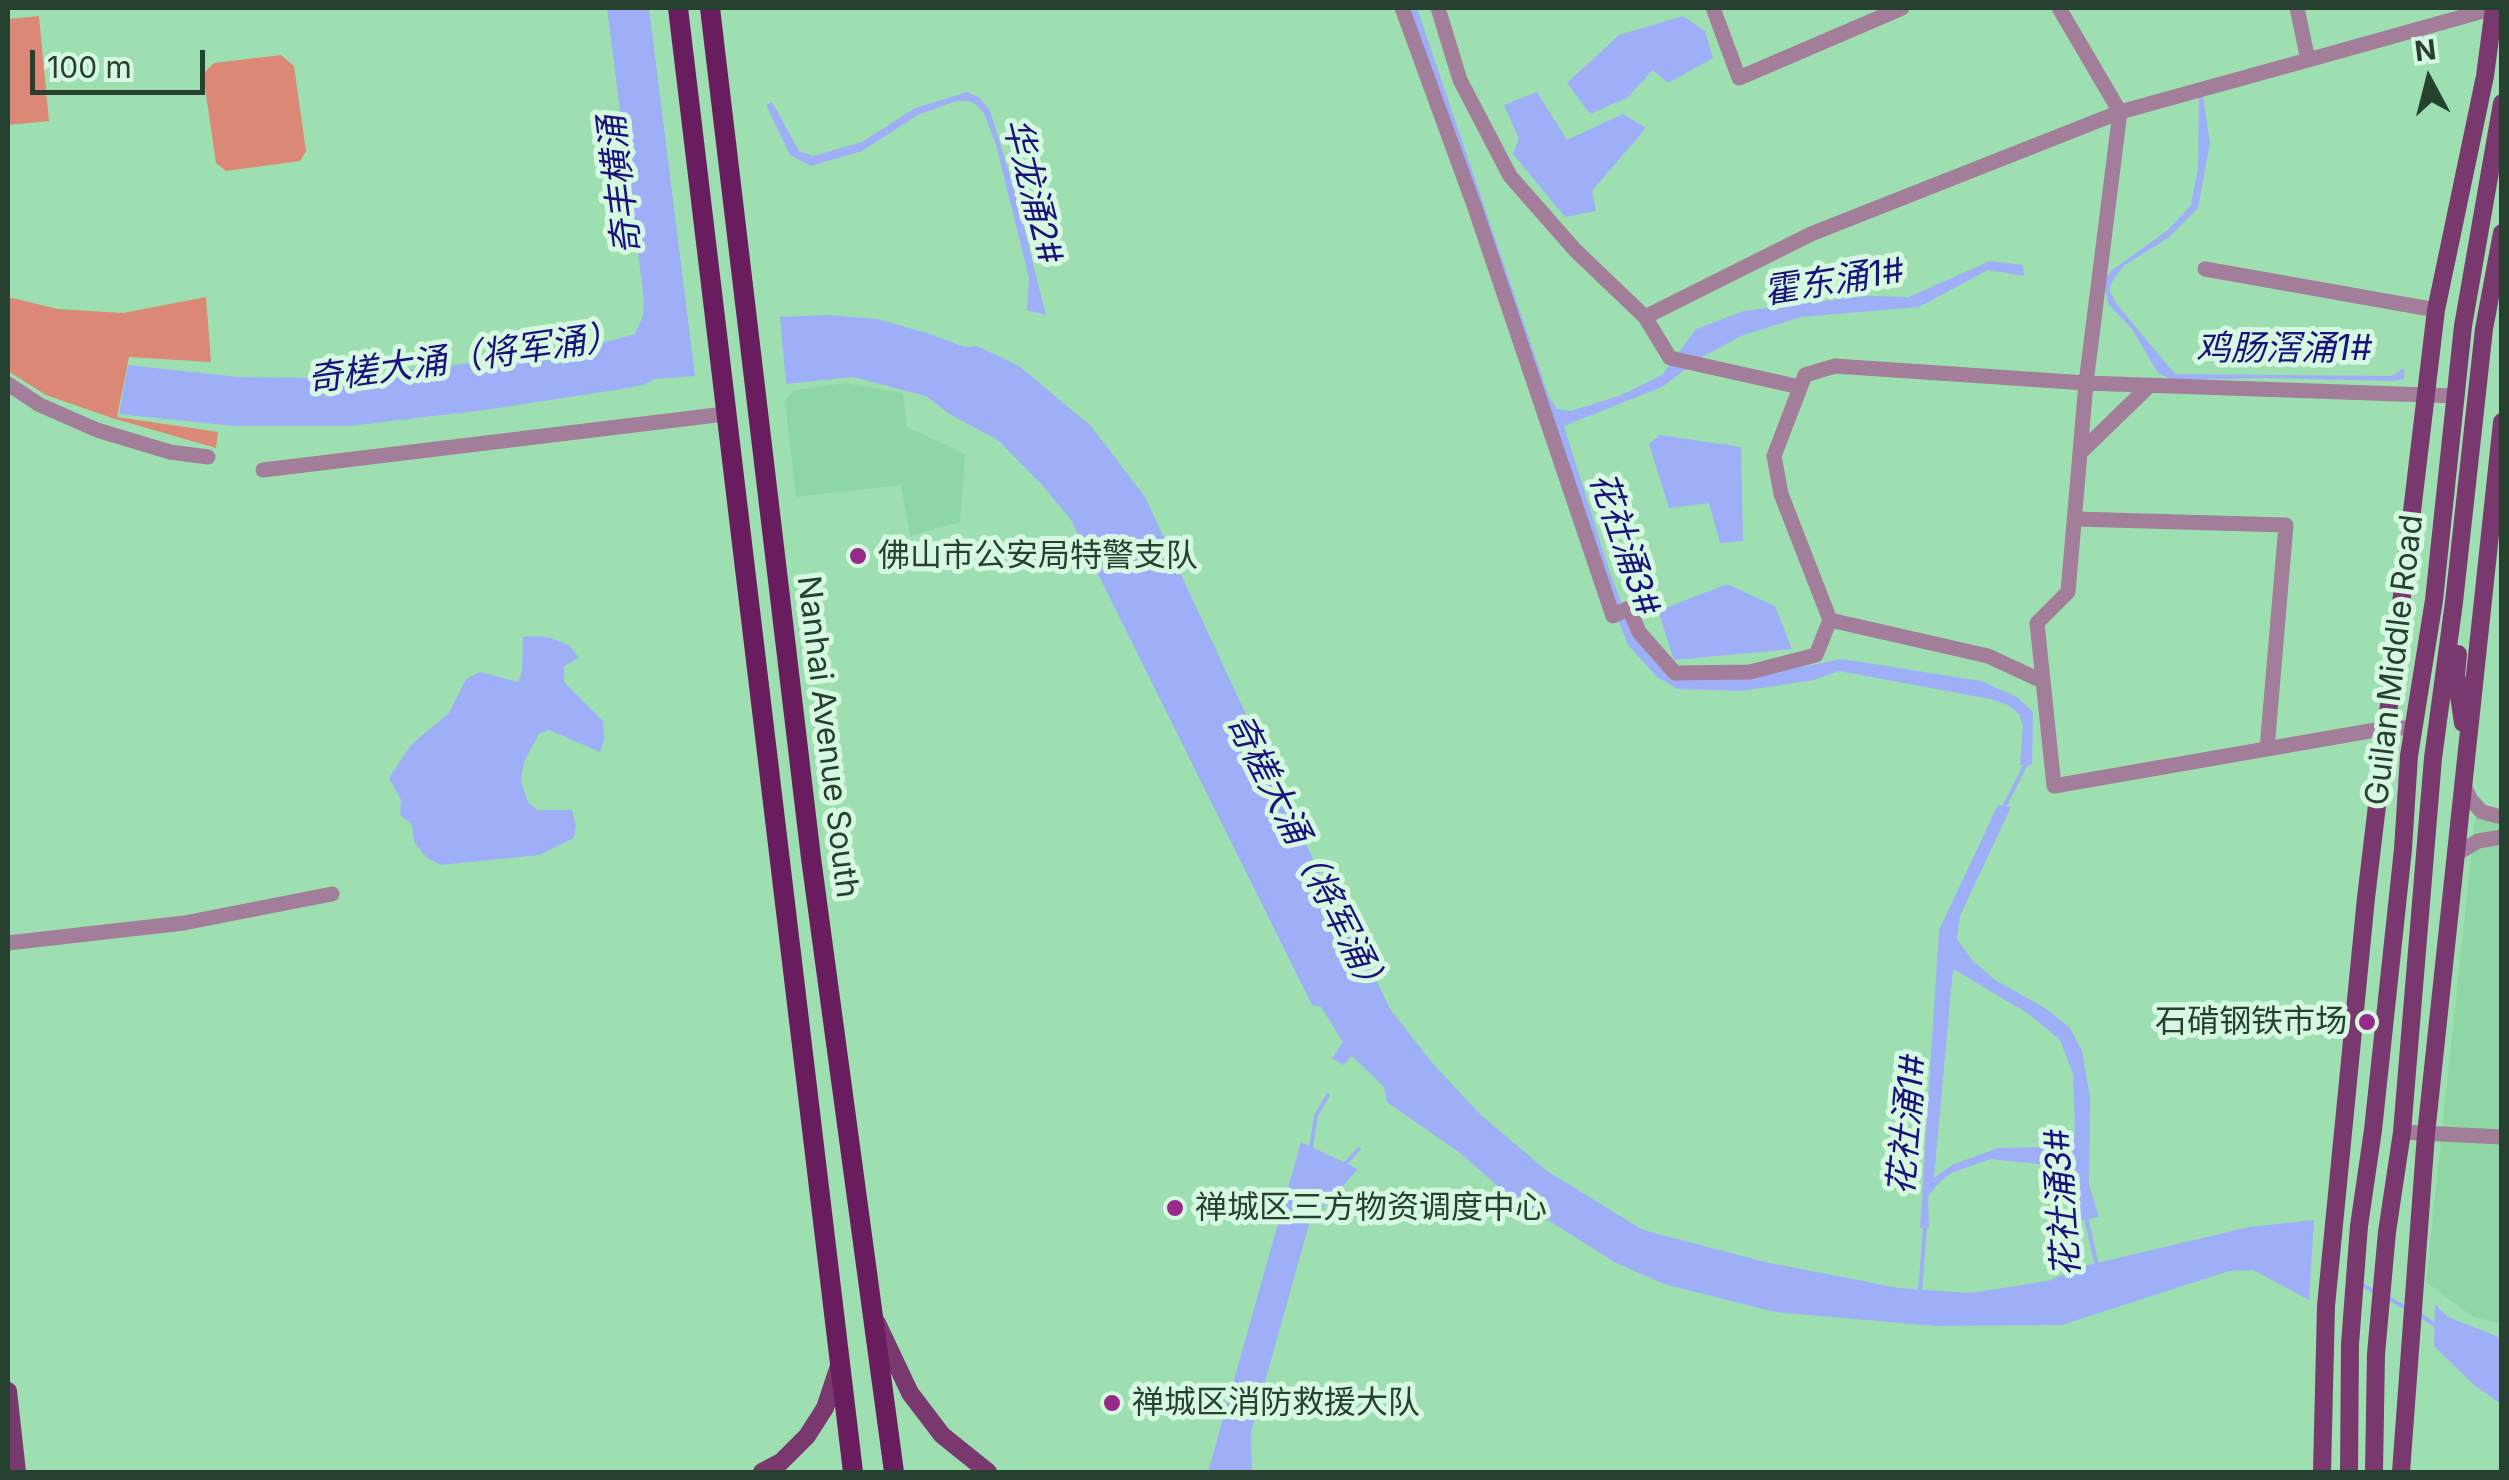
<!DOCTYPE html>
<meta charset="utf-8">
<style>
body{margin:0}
#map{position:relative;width:2509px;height:1480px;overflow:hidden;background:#9edfb2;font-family:Inter,sans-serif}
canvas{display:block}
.frame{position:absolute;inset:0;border:10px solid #26412f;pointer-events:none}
.north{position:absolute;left:2379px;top:30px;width:100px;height:100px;-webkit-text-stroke:8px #d7f8e0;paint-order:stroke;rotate:353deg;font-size:28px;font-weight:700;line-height:40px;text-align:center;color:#26412f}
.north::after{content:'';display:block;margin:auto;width:35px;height:45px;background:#26412f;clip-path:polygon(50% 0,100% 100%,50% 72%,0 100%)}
.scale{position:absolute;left:30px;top:50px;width:175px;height:45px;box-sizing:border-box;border:5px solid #26412f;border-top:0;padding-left:12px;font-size:30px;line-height:35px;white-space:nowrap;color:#26412f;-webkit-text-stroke:8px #d7f8e0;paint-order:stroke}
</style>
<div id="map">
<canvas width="2509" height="1480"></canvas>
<div class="frame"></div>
<div class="north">N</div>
<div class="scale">100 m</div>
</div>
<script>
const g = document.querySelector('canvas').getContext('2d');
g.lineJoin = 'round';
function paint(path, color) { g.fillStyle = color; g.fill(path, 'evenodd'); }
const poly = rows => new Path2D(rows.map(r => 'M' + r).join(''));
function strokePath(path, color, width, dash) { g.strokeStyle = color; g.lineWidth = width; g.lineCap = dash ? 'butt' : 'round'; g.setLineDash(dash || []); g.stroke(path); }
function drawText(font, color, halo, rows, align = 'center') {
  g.font = font + ' Inter,"Noto Sans SC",sans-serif'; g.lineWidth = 10; g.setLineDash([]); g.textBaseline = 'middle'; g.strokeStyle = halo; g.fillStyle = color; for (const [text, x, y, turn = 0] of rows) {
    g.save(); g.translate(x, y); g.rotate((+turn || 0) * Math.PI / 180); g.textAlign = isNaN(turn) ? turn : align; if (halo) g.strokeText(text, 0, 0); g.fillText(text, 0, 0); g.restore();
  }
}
paint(poly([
 [845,383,903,393,907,427,965,454,960,522,910,536,901,485,796,497,785,401,794,390],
 [2476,810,2501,814,2501,1324,2473,1317,2426,1282]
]), '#8ed7a5');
paint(poly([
 [39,16,49,121,8,125,8,19],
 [281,55,294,66,306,151,300,161,226,171,216,163,203,74,214,63],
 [8,297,58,309,123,313,206,297,211,362,129,357,117,417,218,432,216,448,112,418,46,395,8,371]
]), '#db8976');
paint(poly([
 [607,8,649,8,695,376,654,379,644,385,621,389,485,410,349,426,235,426,119,414,128,365,238,377,324,378,449,366,587,347,635,334,643,316,644,300],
 [1407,8,1417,8,1549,397,1557,409,1571,411,1619,396,1662,375,1696,329,1744,311,1864,296,1909,297,1990,261,2023,265,2024,276,1988,270,1919,307,1801,317,1741,336,1702,357,1662,387,1564,426,1610,573,1633,632,1664,667,1740,679,1842,659,1981,681,2017,697,2033,712,2032,765,2020,765,2023,726,2019,714,2008,705,1990,699,1839,671,1814,680,1741,691,1678,689,1657,677,1628,645,1580,521],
 [1683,16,1705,31,1713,58,1668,83,1653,70,1627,98,1590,114,1567,83,1619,35],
 [967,92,980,98,990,111,1015,191,1046,315,1027,310,1029,278,996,145,984,113,975,104,969,101,956,101,918,115,862,151,811,166,790,155,766,105,772,102,799,151,813,156,862,142,915,108],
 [1537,92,1567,140,1623,114,1646,128,1592,191,1596,211,1565,217,1513,154,1519,139,1504,105],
 [2203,96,2210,143,2198,208,2168,238,2125,265,2114,278,2109,289,2115,302,2175,374,2392,376,2404,368,2404,379,2394,381,2266,378,2173,380,2158,373,2132,329,2109,305,2103,282,2111,271,2168,230,2191,205,2198,168,2199,98],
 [829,315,877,319,927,333,965,347,977,346,1019,366,1091,426,1145,497,1328,891,1364,955,1390,1009,1434,1065,1481,1115,1547,1171,1643,1230,1765,1262,1899,1288,1970,1293,2048,1281,2084,1266,2249,1227,2314,1220,2309,1300,2253,1270,2229,1271,2062,1325,1936,1326,1775,1312,1664,1284,1616,1263,1508,1195,1460,1153,1387,1102,1384,1087,1352,1056,1343,1065,1332,1058,1343,1042,1321,1007,1312,1005,1071,520,1043,486,998,440,951,415,926,396,853,377,786,384,780,317],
 [1660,435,1741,447,1743,541,1720,543,1709,503,1669,508,1649,444],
 [1727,584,1775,606,1792,649,1674,660,1658,611],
 [534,636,552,638,570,646,579,658,564,666,564,682,603,721,604,740,600,752,549,730,539,734,524,762,521,781,528,802,537,810,572,810,576,826,574,838,539,855,441,865,427,858,414,842,412,824,400,815,401,800,389,778,411,745,449,713,466,679,480,672,518,682,522,672,523,637],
 [1998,805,2011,807,1960,916,1957,939,1973,961,1995,980,2045,1008,2070,1028,2082,1051,2090,1097,2089,1184,2099,1217,2075,1222,2069,1175,2048,1165,1990,1159,1951,1173,1937,1185,1928,1196,1929,1228,1920,1228,1939,930],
 [1953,969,2029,1014,2060,1040,2073,1074,2075,1131,2074,1137,2055,1147,1998,1148,1952,1165,1934,1178],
 [1301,1142,1358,1169,1310,1221,1251,1432,1252,1472,1208,1472],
 [2435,1304,2448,1317,2501,1338,2501,1404,2474,1385,2434,1346]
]), '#9eaff8');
strokePath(poly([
 [2003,809,2026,764],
 [1311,1148,1316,1116,1328,1095],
 [1344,1165,1359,1149],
 [2086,1217,2097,1266],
 [2359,1283,2377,1293],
 [1920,1292,1925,1227],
 [2386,1297,2408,1309],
 [2417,1313,2438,1327]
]), '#9eaff8', 4);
strokePath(poly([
 [1402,8,1475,208,1613,616,1629,608,1639,632,1675,673,1750,672,1816,655,1830,620],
 [1438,8,1460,80,1510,176,1575,250,1645,317,1670,358,1800,387],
 [1713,8,1739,78,1902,8],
 [2059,8,2120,112,2308,60],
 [2297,8,2308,60,2494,8],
 [2205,269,2436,310],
 [1645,317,1811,234,2120,112,2086,383,2456,396],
 [8,384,40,405,97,430,170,452,208,457],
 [2081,452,2150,385],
 [263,470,725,414],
 [2075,519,2286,525,2267,749],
 [2042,681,1988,656,1830,620,1781,494,1774,456,1805,375,1835,366,2086,383,2068,592,2037,623,2054,786,2387,728,2414,728],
 [2463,784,2471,800,2482,812,2502,817],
 [2456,854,2478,841,2502,837],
 [8,943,184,923,332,894],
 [2402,1132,2502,1137]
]), '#a27e9a', 15);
strokePath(poly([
 [2458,654,2456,675,2463,723],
 [877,1323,910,1393,942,1435,988,1472],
 [8,1391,17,1472],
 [762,1472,781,1462,807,1436,825,1408,840,1363],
 [2322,1472,2326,1306,2366,898,2436,310,2485,76,2494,8],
 [2349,1472,2350,1344,2359,1226,2373,1130,2403,849,2409,756,2434,600,2463,326,2502,103],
 [2374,1472,2376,1354,2387,1232,2402,1132,2433,758,2454,602,2484,329,2502,233],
 [2401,1472,2426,1134,2502,422]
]), '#79396e', 18);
strokePath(poly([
 [678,8,853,1472],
 [710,8,811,858,894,1472]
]), '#691d5e', 20);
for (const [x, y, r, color] of [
 [858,556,10,"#982989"],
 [2367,1022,10,"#982989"],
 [1175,1208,10,"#982989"],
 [1112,1403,10,"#982989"]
]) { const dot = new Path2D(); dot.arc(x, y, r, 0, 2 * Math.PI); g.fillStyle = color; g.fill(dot); strokePath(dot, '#d7f8e0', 4); }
drawText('32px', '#26412f', '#d7f8e0', [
 ["佛山市公安局特警支队",878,556],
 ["石𬒔钢铁市场",2347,1022,"right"],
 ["禅城区三方物资调度中心",1195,1208],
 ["禅城区消防救援大队",1132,1403]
], 'left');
drawText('32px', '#26412f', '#d7f8e0', [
 ["Guilan Middle Road",2395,660,-83],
 ["Nanhai Avenue South",827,737,83]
]);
drawText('italic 35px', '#1c127b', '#d7f8e0', [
 ["奇丰横涌",621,185,-97],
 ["华龙涌2#",1032,191,76],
 ["霍东涌1#",1834,282,-9],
 ["鸡肠滘涌1#",2284,349],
 ["奇槎大涌（将军涌）",464,359,-8],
 ["花社涌3#",1624,544,71],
 ["奇槎大涌（将军涌）",1307,857,63],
 ["花社涌1#",1908,1125,-85],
 ["花社涌3#",2063,1203,-94]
]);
</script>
